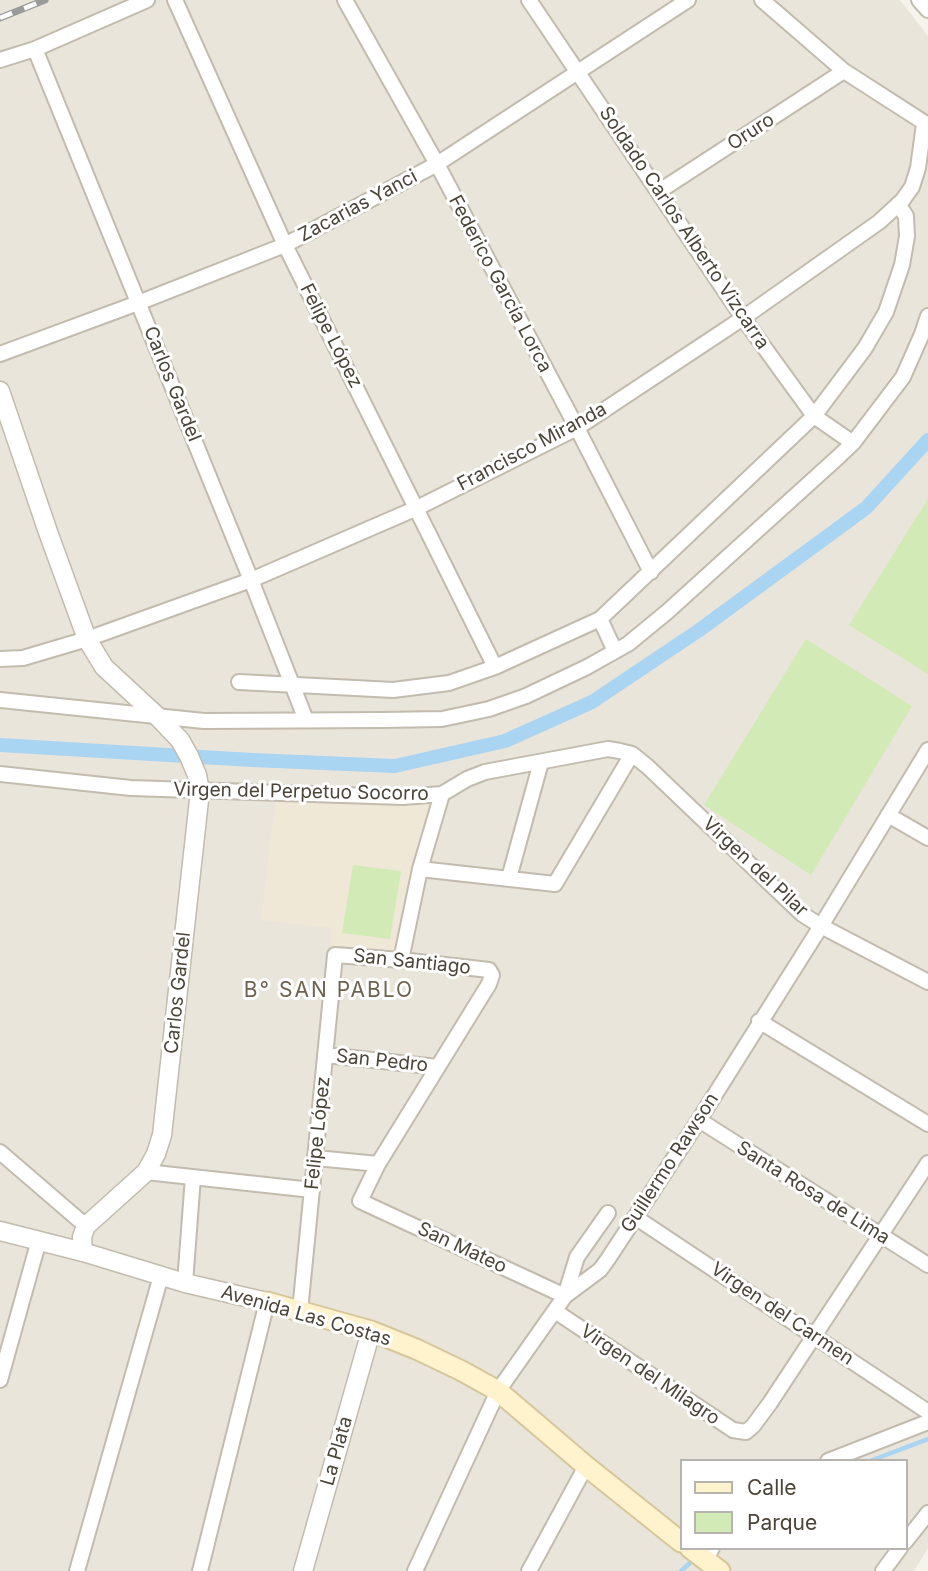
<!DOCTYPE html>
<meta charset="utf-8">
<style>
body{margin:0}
#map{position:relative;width:928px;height:1571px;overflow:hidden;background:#f6f3ec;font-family:Inter,sans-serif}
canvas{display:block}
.legend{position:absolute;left:680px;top:1459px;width:228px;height:91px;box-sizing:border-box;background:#fff;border:2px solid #b7b4b0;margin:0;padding:9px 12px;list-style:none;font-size:21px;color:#4b4439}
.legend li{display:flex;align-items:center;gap:14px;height:35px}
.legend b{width:35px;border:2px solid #b7b4b0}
</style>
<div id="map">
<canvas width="928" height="1571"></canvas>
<ul class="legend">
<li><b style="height:9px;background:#fff3cd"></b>Calle</li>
<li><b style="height:19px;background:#d2eab5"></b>Parque</li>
</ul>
</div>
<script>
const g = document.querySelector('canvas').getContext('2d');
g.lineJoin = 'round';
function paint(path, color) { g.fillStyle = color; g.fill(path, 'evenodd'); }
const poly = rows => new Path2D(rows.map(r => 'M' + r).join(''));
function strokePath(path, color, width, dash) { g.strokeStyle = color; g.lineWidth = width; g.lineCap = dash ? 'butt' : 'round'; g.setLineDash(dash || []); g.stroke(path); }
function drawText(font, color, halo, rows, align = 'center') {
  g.font = font + ' Inter,sans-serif'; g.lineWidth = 6; g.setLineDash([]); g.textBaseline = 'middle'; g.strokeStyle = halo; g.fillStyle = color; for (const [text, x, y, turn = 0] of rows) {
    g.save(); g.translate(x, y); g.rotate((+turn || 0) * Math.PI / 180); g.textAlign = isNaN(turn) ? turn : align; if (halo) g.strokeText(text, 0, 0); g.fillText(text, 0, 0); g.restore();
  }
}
paint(poly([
 [0,0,900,0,928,36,928,1548,914,1571,0,1571],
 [681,1461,905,1461,905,1548,681,1548]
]), '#eae5da');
paint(poly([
 [276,796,435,797,399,956,330,952,331,928,261,920]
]), '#efe8d6');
paint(poly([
 [928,499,928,674,849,625],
 [806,639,912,706,811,875,704,805],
 [353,865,401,871,390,939,342,933]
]), '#d2eab5');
strokePath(poly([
 [870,1461,928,1439],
 [681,1571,691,1562]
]), '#a9d4f2', 4.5);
strokePath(poly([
 [0,745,252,760,395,766,505,741,592,702,698,631,866,508,928,440]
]), '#a9d4f2', 14);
const minor = poly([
 [175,0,285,245,495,667],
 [345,0,437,164,577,428,651,572],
 [529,0,743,318,814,416,853,443],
 [762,0,844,71,928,125],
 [919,0,928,10],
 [35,49,251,580,306,720],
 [0,60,35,49,147,0],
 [658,192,844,71],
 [0,354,138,303,285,245,437,164,688,0],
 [600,619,615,651],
 [0,659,23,658,87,639,251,580,417,508,577,428,743,318,879,222,902,201,912,187,918,168,924,124],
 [239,682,393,690,449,683,495,667,600,619,814,416,865,348,886,312,902,265,907,236,906,216,898,204],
 [0,700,204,721,382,720,442,719,489,709,526,696,587,667,628,644,667,612,836,459,853,443,903,377,922,334,928,316],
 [0,774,131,788,403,797,442,794,467,779,485,772,608,749,620,751,632,754,648,767,802,914,821,926,928,982],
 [888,815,928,838],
 [420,869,555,884,632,754],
 [509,878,541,762],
 [401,960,420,869,442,794],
 [759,1021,928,1124],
 [325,1055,438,1067],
 [699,1120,928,1265],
 [0,1152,86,1226],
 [316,1158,378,1164],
 [146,1172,312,1190],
 [635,1217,928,1412],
 [185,1283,193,1177],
 [300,1311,335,955,401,960,489,970,492,975,489,984,378,1164,360,1201,565,1296,577,1257,608,1213],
 [555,1311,733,1430,746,1432,753,1426,770,1403,928,1163],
 [0,1380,39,1240],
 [828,1461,928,1422],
 [905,1542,928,1513],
 [705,1561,712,1548],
 [77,1571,161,1276],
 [200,1571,267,1302],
 [415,1571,498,1391,565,1296,600,1270,608,1259,699,1120,821,926,928,750],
 [529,1571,586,1466],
 [883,1571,900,1548]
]);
const tertiary = poly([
 [0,391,48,532,87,639,104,667,157,716,180,740,189,756,197,775,200,791,162,1135,156,1154,146,1172,86,1226,82,1237,83,1252],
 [0,1231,83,1252,185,1283,267,1302],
 [303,1571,371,1331]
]);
const secondary = poly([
 [267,1302,371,1331,416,1349,462,1371,498,1391,586,1466,681,1542],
 [690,1548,720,1571]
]);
strokePath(minor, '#c2bbae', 18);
strokePath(tertiary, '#c2bbae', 21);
strokePath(secondary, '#d6c79b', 23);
strokePath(minor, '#fff', 14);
strokePath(tertiary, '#fff', 18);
strokePath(secondary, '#fff3cd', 19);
const rail = poly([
 [0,18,45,0]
]);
strokePath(rail, '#9a9a9a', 7);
strokePath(rail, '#fff', 4.5, [13]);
drawText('19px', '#4b4439', '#fff', [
 ["Oruro",751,132,-33],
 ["Zacarias Yanci",358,206,-28],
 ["Soldado Carlos Alberto Vizcarra",684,228,56],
 ["Federico García Lorca",500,284,62],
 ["Felipe López",331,336,63],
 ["Carlos Gardel",172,384,68],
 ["Francisco Miranda",532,447,-28],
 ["Virgen del Perpetuo Socorro",301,792,1],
 ["Virgen del Pilar",755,867,43],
 ["San Santiago",412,962,6],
 ["Carlos Gardel",178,993,-84],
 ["San Pedro",382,1061,6],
 ["Felipe López",318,1133,-84],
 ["Guillermo Rawson",670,1163,-57],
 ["Santa Rosa de Lima",813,1193,32],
 ["San Mateo",462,1248,25],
 ["Virgen del Carmen",782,1314,34],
 ["Avenida Las Costas",306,1316,16],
 ["Virgen del Milagro",650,1375,34],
 ["La Plata",337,1451,-74]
]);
g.letterSpacing = '2px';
drawText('21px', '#6e6250', '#fff', [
 ["B° SAN PABLO",329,991]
]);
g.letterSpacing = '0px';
</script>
